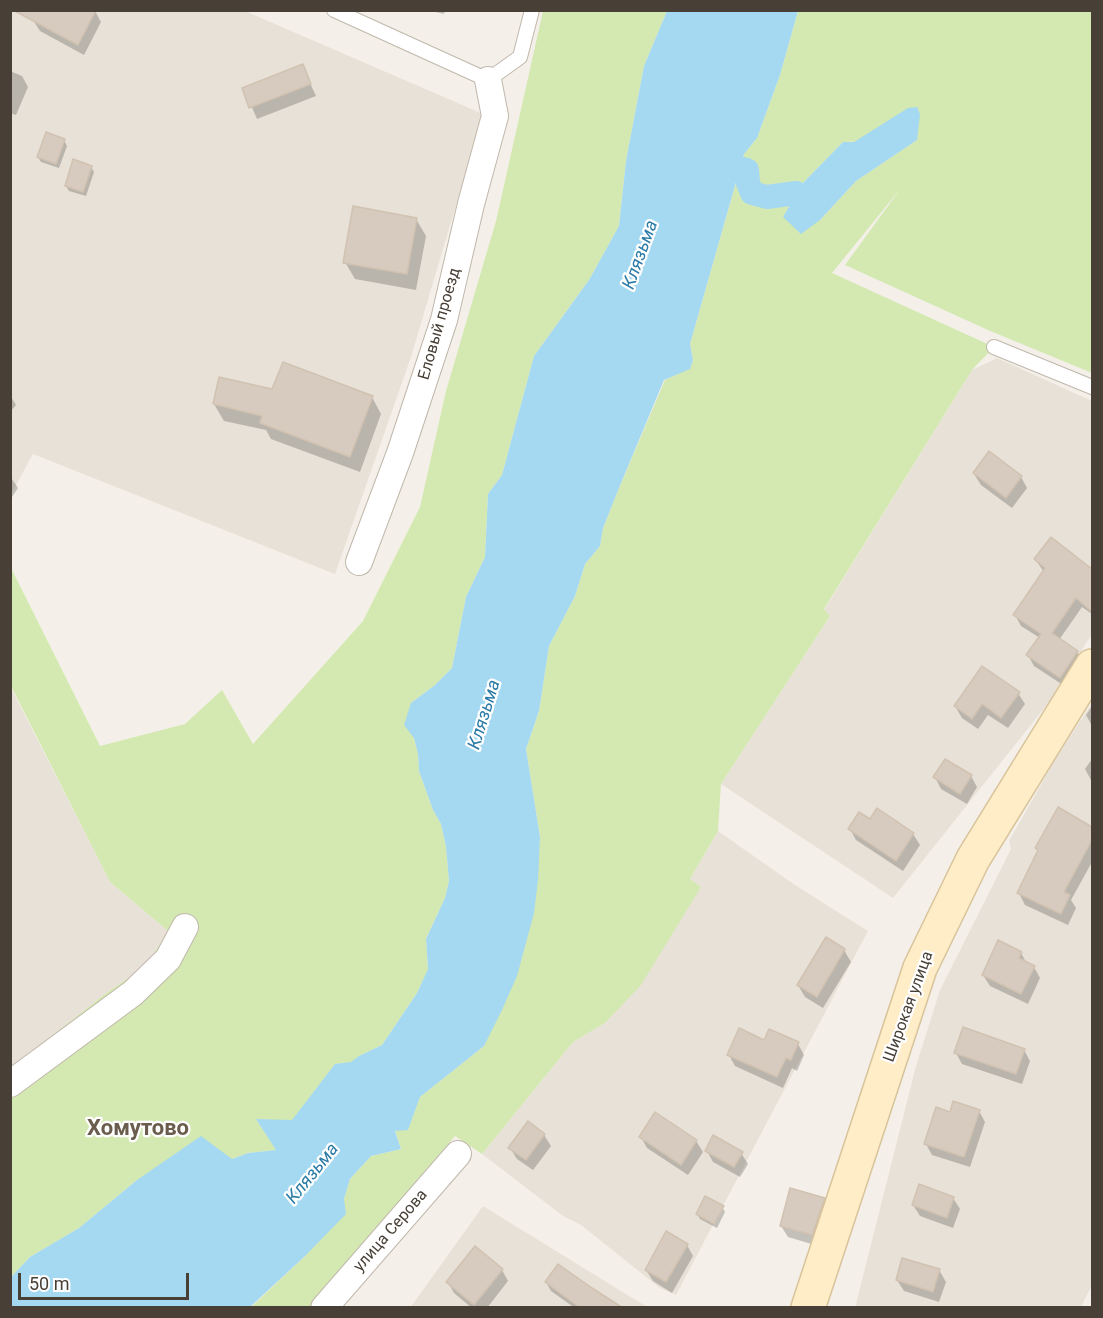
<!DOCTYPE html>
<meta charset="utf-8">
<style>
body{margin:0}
#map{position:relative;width:1103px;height:1318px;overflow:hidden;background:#f4f0e9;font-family:Roboto,sans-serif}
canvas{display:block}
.frame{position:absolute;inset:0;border:12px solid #484037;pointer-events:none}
.scale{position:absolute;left:18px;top:1273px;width:171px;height:27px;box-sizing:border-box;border:3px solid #484037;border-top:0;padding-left:8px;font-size:18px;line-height:21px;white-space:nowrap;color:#484037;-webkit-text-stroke:4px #fff;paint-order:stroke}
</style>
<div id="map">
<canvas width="1103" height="1318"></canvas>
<div class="frame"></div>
<div class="scale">50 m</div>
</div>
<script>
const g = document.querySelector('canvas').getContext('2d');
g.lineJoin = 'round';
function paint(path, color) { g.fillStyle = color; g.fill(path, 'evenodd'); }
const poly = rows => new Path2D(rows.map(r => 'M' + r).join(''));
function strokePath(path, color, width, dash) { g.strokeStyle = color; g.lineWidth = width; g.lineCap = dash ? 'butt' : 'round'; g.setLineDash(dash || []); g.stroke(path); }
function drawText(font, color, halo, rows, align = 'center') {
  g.font = font + ' Roboto,sans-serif'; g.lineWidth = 4.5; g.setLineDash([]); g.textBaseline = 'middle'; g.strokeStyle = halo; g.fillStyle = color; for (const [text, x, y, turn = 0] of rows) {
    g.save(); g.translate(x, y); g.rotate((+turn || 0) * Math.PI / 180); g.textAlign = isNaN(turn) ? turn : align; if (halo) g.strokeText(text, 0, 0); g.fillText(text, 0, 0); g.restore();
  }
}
paint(poly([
 [11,11,245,11,483,114,411,357,335,574,33,454,11,494],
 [997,358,1092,401,1092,634,1050,701,893,898,721,784,830,616,824,610,972,370],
 [10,686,110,882,168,931,147,965,105,994,11,1068],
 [1092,703,1092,1285,1081,1307,855,1308,916,1066,940,990,1011,849,1009,841,1055,760],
 [718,831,795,885,868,931,676,1295,660,1288,581,1225,563,1216,482,1154,573,1042,605,1023,701,887,690,879],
 [483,1206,647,1307,410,1308]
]), '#e8e1d7');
paint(poly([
 [543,11,667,11,644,66,626,161,619,226,589,280,534,356,502,475,488,494,485,557,466,597,452,668,435,685,411,703,414,738,418,754,419,771,433,810,441,824,446,847,449,881,445,898,426,939,428,970,417,993,382,1045,359,1056,351,1063,335,1064,292,1121,256,1119,277,1150,248,1153,232,1159,137,1180,79,1228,30,1257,11,1277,11,1068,105,994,147,965,168,931,110,882,11,686,11,568,100,746,185,724,222,690,253,744,363,621,420,507,446,391,496,221],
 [798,11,1092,11,1092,373,988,330,845,265,901,188,832,273,994,347,972,370,824,609,830,616,721,784,718,831,690,879,701,887,641,985,605,1023,573,1042,482,1154,455,1136,363,1243,311,1307,250,1308,304,1257,344,1199,350,1179,371,1156,401,1149,395,1130,408,1129,420,1097,484,1046,540,837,526,749,539,711,549,646,575,596,585,564,600,546,603,528,619,488,665,380,690,368,693,360,690,344,744,154,757,138,780,75],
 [917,140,856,181,820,220,783,217,802,184,843,142]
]), '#d4e9b1');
paint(poly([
 [667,11,798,11,780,75,757,138,744,154,690,344,693,360,690,369,664,380,619,488,603,528,600,546,585,564,575,596,549,646,539,711,526,749,540,837,538,880,534,913,517,976,502,1010,484,1046,420,1097,408,1130,395,1131,401,1149,371,1156,350,1179,344,1199,346,1214,304,1257,250,1307,11,1307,11,1277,30,1257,79,1228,137,1180,201,1136,232,1159,248,1153,276,1150,256,1119,292,1120,335,1064,351,1062,359,1056,382,1045,417,993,428,969,426,939,445,898,449,881,446,847,441,824,433,810,419,771,418,754,414,738,404,725,411,703,435,685,452,668,466,597,485,557,488,494,502,475,534,356,589,280,619,226,626,161,644,66],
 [917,107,920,114,917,140,856,181,820,220,801,234,783,217,802,184,843,142,854,142,908,108]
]), '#a5d8f1');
paint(poly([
 [427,10,445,10,444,14],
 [95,11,101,22,84,55,40,31,33,20],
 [302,66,316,96,257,119,244,89],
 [10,71,22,76,28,87,16,115,10,113],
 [64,140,67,146,59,168,41,162,38,157],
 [91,167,94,172,86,196,69,191,66,186],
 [416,219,426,236,416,290,355,279,345,262],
 [273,391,372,397,381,414,360,472,271,439,266,430,224,421,214,404],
 [10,395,16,405,10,412],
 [974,474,1021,477,1027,488,1012,508,981,485],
 [10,476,18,488,10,500],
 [1051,539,1092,573,1092,614,1082,607,1059,640,1077,652,1083,662,1066,687,1034,666,1028,655,1040,638,1021,626,1015,615,1044,572,1035,559],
 [1018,693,1025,704,1008,728,988,715,978,729,962,718,955,706],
 [1092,706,1092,726,1086,715],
 [1092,759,1092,782,1085,769],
 [971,776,977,787,967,804,941,789,935,777],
 [1058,809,1092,829,1092,862,1071,900,1076,908,1068,925,1025,905,1019,893,1038,852,1036,848],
 [870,821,913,834,920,845,903,871,856,840,850,829],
 [827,939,844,950,851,962,823,1008,805,997,798,985],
 [1021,953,1027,964,1034,967,1040,978,1028,1004,990,986,983,975],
 [765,1042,798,1044,804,1055,797,1071,792,1068,783,1088,735,1066,729,1055],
 [1024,1050,1030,1061,1022,1084,962,1064,956,1053],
 [979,1111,985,1122,970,1167,932,1155,926,1144],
 [544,1135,551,1146,533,1170,517,1159,510,1148],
 [641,1137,696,1141,703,1152,688,1175,647,1148],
 [707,1151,741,1153,748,1164,740,1177,713,1162],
 [953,1198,960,1209,953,1228,920,1216,913,1205],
 [824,1199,830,1210,818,1246,788,1237,781,1226],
 [722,1207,725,1212,717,1228,700,1219,697,1214],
 [687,1245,693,1256,672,1293,653,1281,646,1270],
 [502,1270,508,1281,487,1308,472,1308,454,1293,448,1282],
 [939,1270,946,1282,939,1302,904,1291,897,1280],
 [546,1282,620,1308,575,1308,551,1291]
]), '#0003');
strokePath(poly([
 [708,160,747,170,748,183,752,193,767,197,796,193]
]), '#a5d8f1', 24);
const building = poly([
 [13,10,96,10,78,45,13,10],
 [303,64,311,84,249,108,242,88,303,64],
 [46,132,65,139,56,164,37,157,46,132],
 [73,159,92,166,83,192,65,186,73,159],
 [353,206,417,218,407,274,343,263,353,206],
 [283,362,373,396,350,457,260,423,262,416,213,404,219,377,272,389,283,362],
 [989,451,1022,476,1006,498,973,473,989,451],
 [1051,537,1092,569,1092,612,1076,598,1052,633,1078,651,1060,678,1026,655,1041,634,1013,615,1045,568,1034,559,1051,537],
 [982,666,1020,692,1001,718,982,704,972,719,954,706,982,666],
 [945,759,972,775,960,794,933,777,945,759],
 [1058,807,1092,827,1092,840,1064,892,1070,895,1061,914,1017,893,1038,850,1035,848,1058,807],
 [877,808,914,833,896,861,848,829,859,812,870,819,877,808],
 [826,937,845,949,817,997,797,985,826,937],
 [998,940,1022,952,1019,958,1035,966,1021,994,982,975,998,940],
 [963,1027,1025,1049,1016,1074,954,1053,963,1027],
 [739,1028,764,1040,769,1029,799,1042,791,1060,786,1058,777,1077,727,1055,739,1028],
 [953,1101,980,1110,964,1157,924,1144,936,1107,950,1112,953,1101],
 [655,1112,697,1140,681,1165,639,1137,655,1112],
 [528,1121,545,1134,526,1160,508,1148,528,1121],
 [713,1135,743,1152,734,1167,705,1151,713,1135],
 [919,1184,954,1197,947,1218,912,1205,919,1184],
 [790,1188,825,1198,812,1235,780,1226,790,1188],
 [705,1196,724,1206,714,1224,696,1214,705,1196],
 [666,1231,688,1244,666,1282,645,1270,666,1231],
 [475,1246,503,1269,474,1305,446,1282,475,1246],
 [902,1258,940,1269,933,1292,896,1280,902,1258],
 [558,1264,592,1288,623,1308,580,1308,545,1282,558,1264]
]);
paint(building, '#d6cbbe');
strokePath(building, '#d1c2b1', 1.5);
const lane = poly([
 [334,10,488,80,520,57,532,10],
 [994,347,1092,387]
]);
const street = poly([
 [359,562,400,453,444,320,471,204,495,116,488,80],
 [10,1084,133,993,168,959,185,927],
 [324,1308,458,1154]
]);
const secondary = poly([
 [808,1308,920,968,973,859,1092,666]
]);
strokePath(lane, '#c0b7ab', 16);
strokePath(street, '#c0b7ab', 28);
strokePath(secondary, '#d8c39a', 36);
strokePath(lane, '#fff', 14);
strokePath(street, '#fff', 26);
strokePath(secondary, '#ffedc8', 33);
drawText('16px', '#484037', '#fff', [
 ["Еловый проезд",440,324,-74],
 ["Широкая улица",909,1007,-70],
 ["улица Серова",391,1231,-49]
]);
drawText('italic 18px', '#2b7ba6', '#fff', [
 ["Клязьма",641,255,-70],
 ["Клязьма",485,715,-73],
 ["Клязьма",313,1174,-51]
]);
drawText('bold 22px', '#6b5d4e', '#fff', [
 ["Хомутово",138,1129]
]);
</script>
